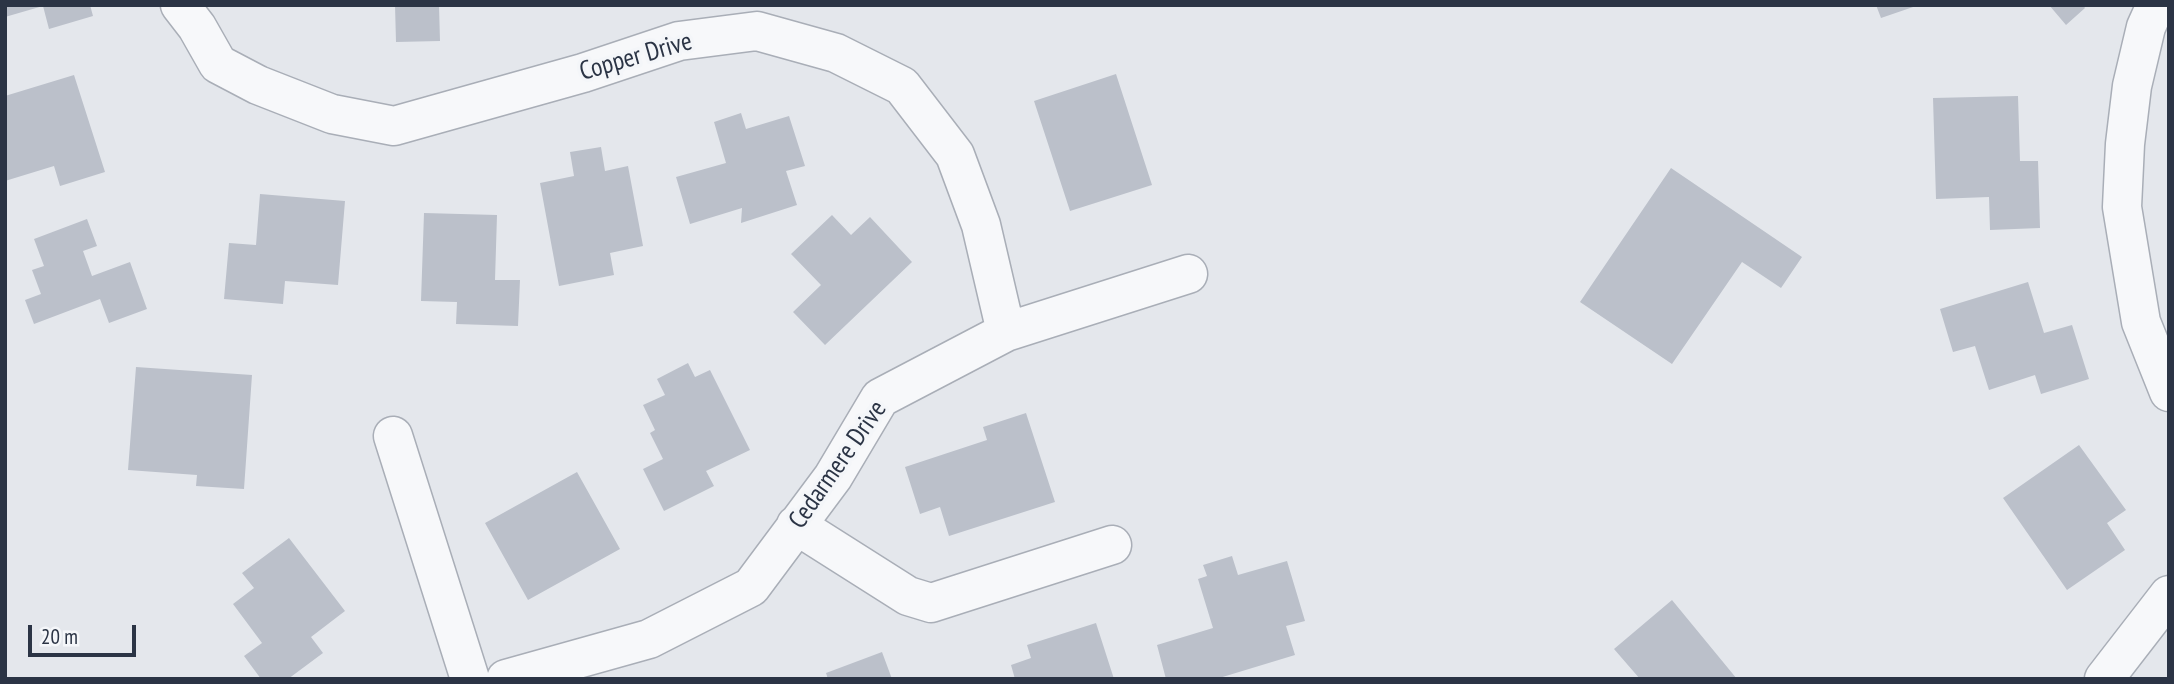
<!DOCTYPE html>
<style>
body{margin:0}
#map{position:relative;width:2174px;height:684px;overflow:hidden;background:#e4e7ec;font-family:"PT Sans Narrow",sans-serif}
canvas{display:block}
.frame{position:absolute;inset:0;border:7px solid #2b3445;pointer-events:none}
.scale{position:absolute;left:28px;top:625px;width:108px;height:32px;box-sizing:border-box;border:4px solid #2b3445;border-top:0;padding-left:9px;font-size:21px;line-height:24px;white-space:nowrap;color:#2b3445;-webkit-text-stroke:5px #f4f6f9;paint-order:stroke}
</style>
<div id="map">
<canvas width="2174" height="684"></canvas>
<div class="frame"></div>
<div class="scale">20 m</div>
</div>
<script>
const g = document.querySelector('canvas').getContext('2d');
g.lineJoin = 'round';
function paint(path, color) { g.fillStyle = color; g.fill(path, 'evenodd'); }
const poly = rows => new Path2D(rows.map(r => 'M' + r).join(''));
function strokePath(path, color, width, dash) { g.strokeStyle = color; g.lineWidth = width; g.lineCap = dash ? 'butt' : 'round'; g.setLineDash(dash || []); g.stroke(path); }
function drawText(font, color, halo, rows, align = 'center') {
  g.font = font + ' "PT Sans Narrow",sans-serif'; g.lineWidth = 7; g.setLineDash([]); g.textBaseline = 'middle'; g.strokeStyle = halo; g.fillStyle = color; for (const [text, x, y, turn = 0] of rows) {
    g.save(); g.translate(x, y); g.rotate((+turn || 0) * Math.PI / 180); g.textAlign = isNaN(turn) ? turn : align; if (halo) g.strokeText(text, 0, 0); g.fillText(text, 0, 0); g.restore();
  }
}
paint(poly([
 [5,5,90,5,93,16,49,29,43,6,5,17],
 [395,5,439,5,440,41,396,42],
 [1876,5,1916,5,1916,6,1881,18],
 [2049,5,2083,5,2085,8,2066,25],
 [1116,74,1152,185,1070,211,1034,101],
 [74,75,105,172,60,186,54,166,5,181,5,96],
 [2018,96,2020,161,2038,161,2040,228,1990,230,1989,197,1936,199,1933,98],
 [741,113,746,129,789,116,805,166,786,171,797,205,741,223,742,208,690,224,676,177,726,163,714,122],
 [601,147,605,171,628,166,643,246,610,253,614,275,559,286,540,183,574,176,570,152],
 [1671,168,1802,257,1781,288,1742,262,1672,364,1580,302],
 [260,194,345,201,338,285,285,281,283,304,224,299,229,243,256,245],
 [424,213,497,215,495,280,520,280,518,326,456,324,457,302,421,301],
 [832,215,851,235,870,217,912,262,825,345,793,312,821,285,791,254],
 [87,219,97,246,83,251,92,276,130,262,147,309,109,323,100,299,34,324,25,300,41,294,32,270,44,266,34,239],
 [2028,282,2044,333,2072,325,2089,379,2041,394,2035,375,1989,390,1975,346,1953,352,1940,309],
 [688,363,695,377,710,370,750,450,706,471,714,486,664,511,643,469,663,459,650,433,655,430,643,405,665,395,657,379],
 [136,367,252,375,244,489,196,486,197,475,128,470],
 [1026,413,1055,502,949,536,940,507,920,514,905,467,987,440,983,427],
 [2079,445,2126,510,2107,523,2125,550,2067,590,2003,498],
 [577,472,620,549,528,600,485,523],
 [289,538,345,611,311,637,323,653,288,679,261,679,244,656,262,643,233,604,254,588,242,573],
 [1232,556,1238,575,1287,561,1305,621,1286,626,1295,655,1216,679,1166,679,1157,645,1213,628,1198,579,1207,576,1203,565],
 [1672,600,1737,679,1640,679,1614,649],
 [1096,623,1114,679,1015,679,1011,665,1031,658,1027,645],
 [882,652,892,679,828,679,826,673]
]), '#bbc0ca');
const minor = poly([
 [180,5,197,27,218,64,258,85,332,114,394,126,583,73,679,41,757,31,836,53,902,86,955,155,981,225,1006,332],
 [2156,5,2146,27,2132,86,2125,144,2122,207,2141,322,2169,392],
 [393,436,470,679],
 [796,525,908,596,931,603,1112,545],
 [506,679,649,639,751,587,833,477,880,398,1006,332,1188,274],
 [2104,679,2169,595]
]);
strokePath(minor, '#a9aeb7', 41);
strokePath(minor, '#f7f8fa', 38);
drawText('26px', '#2b3445', '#f4f6f9', [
 ["Copper Drive",636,57,-16],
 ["Cedarmere Drive",838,465,-55]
]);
</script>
